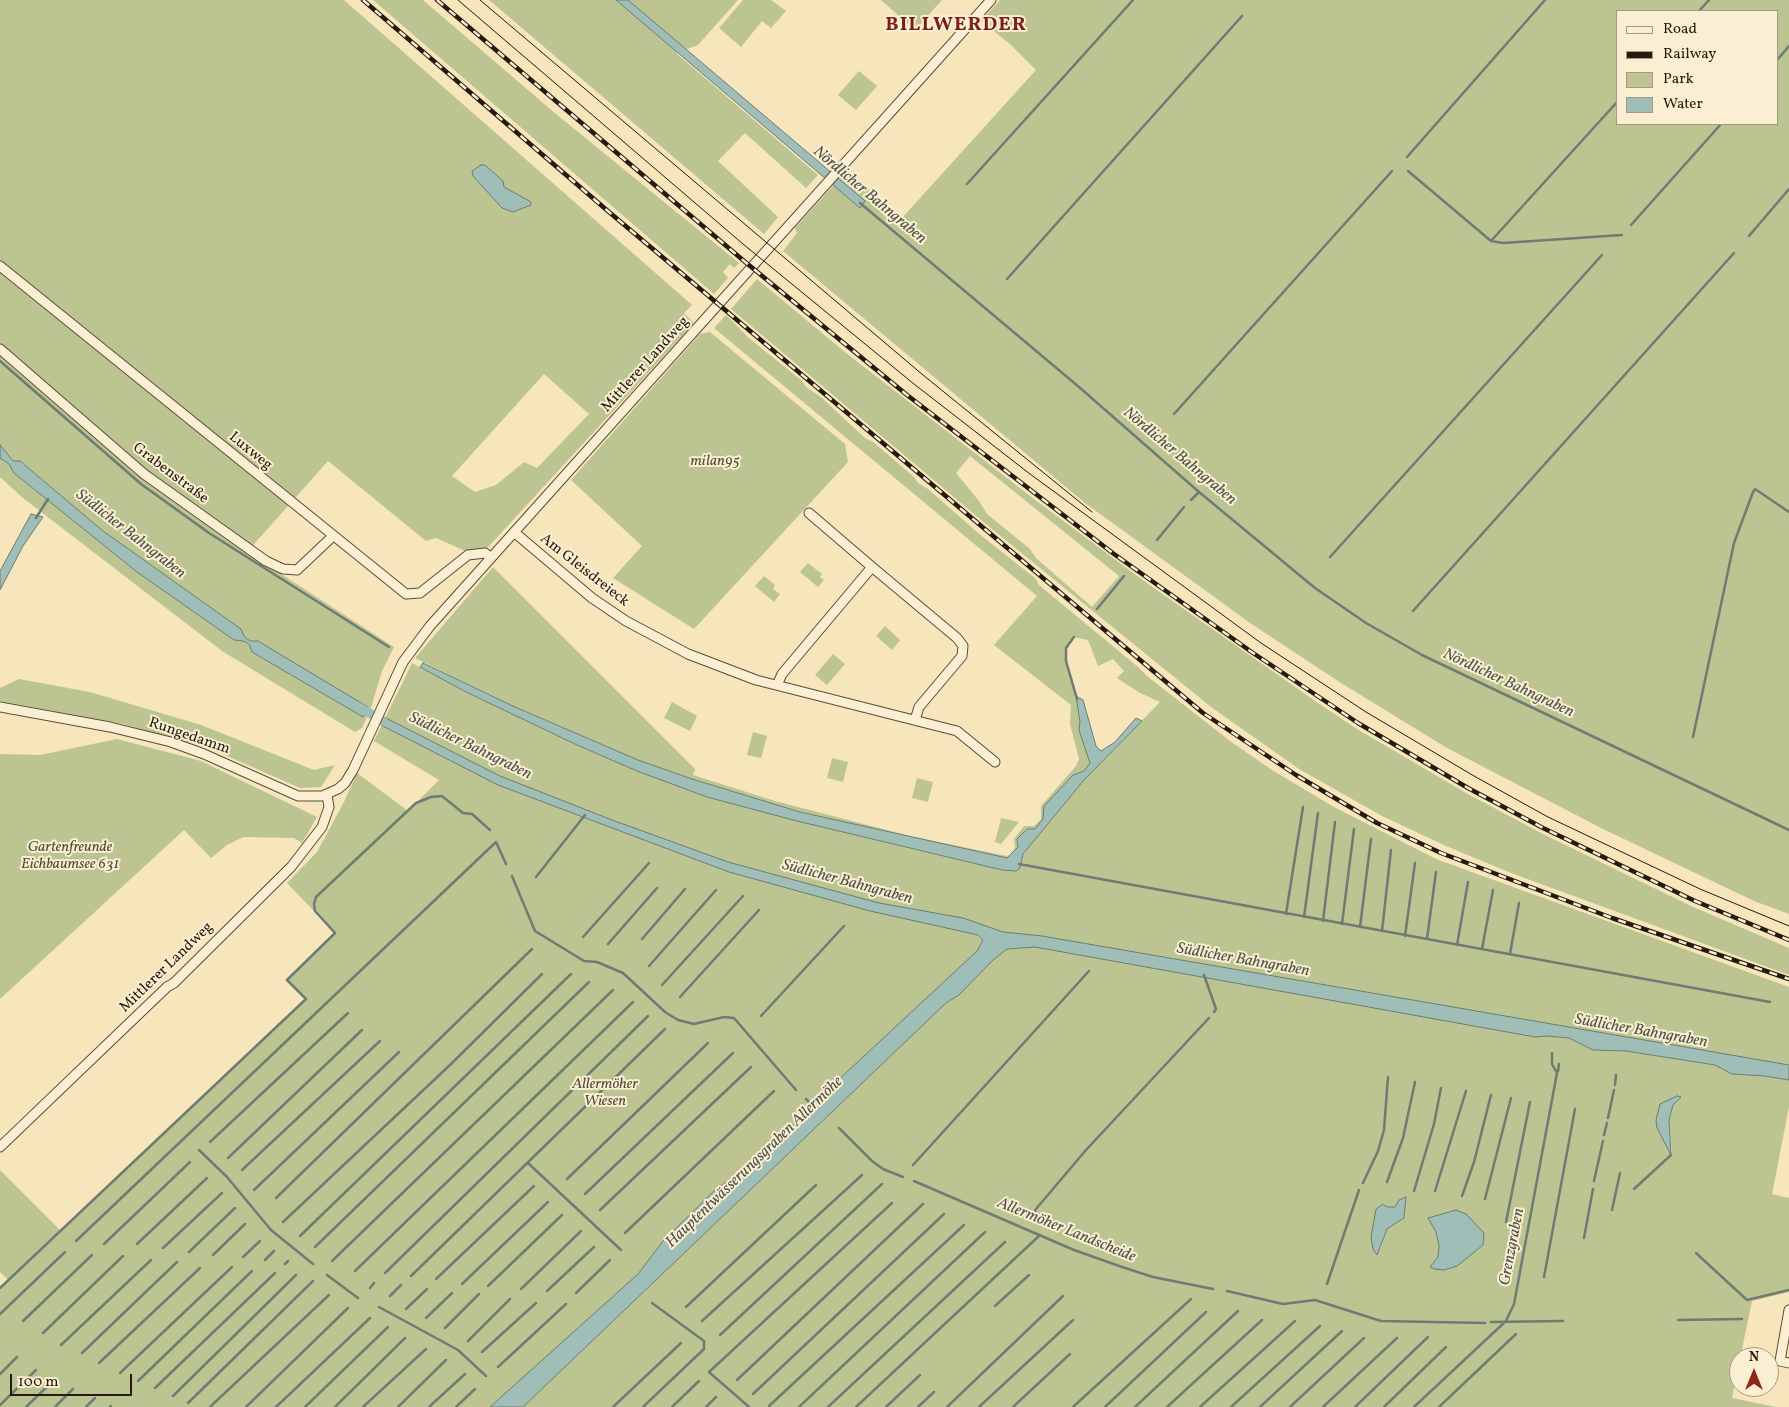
<!DOCTYPE html>
<meta charset="utf-8">
<style>
body{margin:0}
#map{position:relative;width:1789px;height:1407px;overflow:hidden;background:#f7e5bc;font-family:Vollkorn,serif}
canvas{display:block}
.legend{position:absolute;left:1616px;top:10px;width:162px;height:115px;box-sizing:border-box;background:#faeed3;border:1px solid #a59984;margin:0;padding:6px 9px;list-style:none;font-size:15px;color:#251a0d}
.legend li{display:flex;align-items:center;gap:10px;height:25px}
.legend b{width:25px;border:1px solid #a59984}
.north{position:absolute;left:1729px;top:1347px;width:50px;height:50px;box-sizing:border-box;background:#faeed3;border:1px solid #a59984;border-radius:50%;rotate:0deg;font-size:14px;font-weight:700;line-height:20px;text-align:center;color:#251a0d}
.north::after{content:'';display:block;margin:auto;width:18px;height:22px;background:#8f2418;clip-path:polygon(50% 0,100% 100%,50% 72%,0 100%)}
.scale{position:absolute;left:10px;top:1374px;width:122px;height:22px;box-sizing:border-box;border:2px solid #251a0d;border-top:0;padding-left:6px;font-size:15px;line-height:18px;white-space:nowrap;color:#251a0d;-webkit-text-stroke:4px #faeed3;paint-order:stroke}
</style>
<div id="map">
<canvas width="1789" height="1407"></canvas>
<ul class="legend">
<li><b style="height:6px;background:#faeed3"></b>Road</li>
<li><b style="height:6px;background:#251a0d"></b>Railway</li>
<li><b style="height:14px;background:#bcc591"></b>Park</li>
<li><b style="height:14px;background:#9ebeb7"></b>Water</li>
</ul>
<div class="north">N</div>
<div class="scale">100 m</div>
</div>
<script>
const g = document.querySelector('canvas').getContext('2d');
g.lineJoin = 'round';
function paint(path, color) { g.fillStyle = color; g.fill(path, 'evenodd'); }
const poly = rows => new Path2D(rows.map(r => 'M' + r).join(''));
function strokePath(path, color, width, dash) { g.strokeStyle = color; g.lineWidth = width; g.lineCap = dash ? 'butt' : 'round'; g.setLineDash(dash || []); g.stroke(path); }
function drawText(font, color, halo, rows, align = 'center') {
  g.font = font + ' Vollkorn,serif'; g.lineWidth = 4; g.setLineDash([]); g.textBaseline = 'middle'; g.strokeStyle = halo; g.fillStyle = color; for (const [text, x, y, turn = 0] of rows) {
    g.save(); g.translate(x, y); g.rotate((+turn || 0) * Math.PI / 180); g.textAlign = isNaN(turn) ? turn : align; if (halo) g.strokeText(text, 0, 0); g.fillText(text, 0, 0); g.restore();
  }
}
paint(poly([
 [0,0,344,0,692,305,684,313,694,323,479,557,436,538,426,541,328,461,247,552,394,647,382,671,371,708,362,728,355,732,222,651,23,498,0,477,0,458,9,464,14,473,137,572,234,640,243,641,249,645,252,652,363,717,367,707,258,641,250,641,210,608,103,531,20,461,13,461,0,445],
 [544,374,589,414,537,468,524,462,496,485,475,492,452,476],
 [373,0,423,0,556,114,739,263,734,268,730,264,723,272,728,278,714,294],
 [489,0,738,0,698,45,676,53,818,175,806,188,745,133,718,161,778,217,764,234],
 [743,0,771,0,786,11,771,28,762,21,741,47,719,28],
 [881,0,942,0,915,30],
 [1000,0,1789,0,1789,914,1754,901,1603,829,1447,748,1341,683,1250,623,1085,503,783,251,797,233,795,228,847,170,902,218,1036,70,1010,44,981,21],
 [1618,11,1778,11,1778,124,1618,124],
 [859,71,877,86,856,110,838,95],
 [757,279,846,353,1034,499,1144,581,1318,703,1357,729,1466,793,1541,833,1691,906,1789,948,1789,975,1511,873,1446,846,1382,816,1299,769,1211,707,987,525,731,309],
 [970,456,1119,576,1092,607,1036,558,1030,549,987,514,979,501,956,473],
 [726,315,749,338,802,381,806,387,821,397,866,439,872,441,914,477,918,483,928,489,977,532,1036,579,1039,585,1138,667,1147,676,1230,741,1272,770,1334,807,1436,859,1789,987,1789,1070,1559,1025,1556,1037,1569,1038,1593,1050,1626,1051,1715,1065,1732,1074,1765,1076,1789,1080,1789,1107,1772,1194,1789,1198,1789,1292,1752,1301,1732,1398,1776,1407,0,1407,0,1287,8,1280,0,1272,0,1170,60,1230,305,999,287,980,335,933,287,883,317,852,344,802,357,773,408,811,439,780,374,741,412,663,466,692,577,745,637,771,707,797,908,848,1002,870,1016,871,1020,868,1023,854,1084,780,1160,702,1140,693,1117,678,1124,671,1113,659,1098,666,1088,640,1074,637,1066,648,1066,661,1076,696,1080,722,1079,730,1091,763,1084,771,1079,772,1035,829,1026,829,1017,839,1018,847,1007,859,800,812,692,779,638,760,515,707,415,658,493,567,695,769,693,775,775,801,910,836,1007,856,1010,855,1015,848,1014,839,1024,826,1034,826,1041,819,1041,806,1076,766,1079,759,1070,724,1071,705,994,645,1037,596,714,328],
 [1681,1097,1673,1105,1669,1120,1672,1153,1660,1104],
 [710,332,845,444,848,462,694,629,613,578,642,546,571,480,700,334],
 [808,563,822,574,820,577,824,580,818,587,800,572],
 [764,576,775,585,773,589,780,594,774,602,755,586],
 [885,626,900,640,892,650,876,636],
 [833,654,845,664,827,685,815,675],
 [19,679,90,692,201,725,314,770,335,765,321,787,300,788,209,748,123,724,0,701,0,688],
 [672,702,697,716,690,731,664,718],
 [753,732,767,736,761,758,747,755],
 [117,739,201,761,317,817,302,843,294,838,243,837,227,845,211,858,184,830,0,999,0,754,40,755],
 [832,758,848,762,843,782,827,778],
 [917,778,933,782,928,802,912,798],
 [1001,818,1019,822,1001,844,995,842]
]), '#bcc591');
const water = poly([
 [616,0,628,0,865,201,860,208,616,0],
 [481,165,485,165,503,181,504,187,531,202,531,205,513,212,502,208,473,176,472,171,481,165],
 [0,445,13,461,20,461,103,531,241,629,244,636,250,641,258,641,368,707,363,717,252,652,249,644,243,641,234,640,137,572,14,473,9,464,0,458,0,445],
 [31,514,43,517,23,546,0,590,0,571,31,514],
 [423,663,515,707,638,760,692,779,800,812,1007,858,1018,847,1017,839,1027,829,1035,829,1043,819,1044,806,1073,775,1084,771,1090,763,1079,730,1080,722,1076,696,1083,700,1096,746,1101,751,1115,742,1136,718,1142,721,1084,780,1023,854,1020,868,1016,871,1002,870,797,821,707,797,637,771,577,745,466,692,420,667,423,663],
 [384,717,500,776,612,820,728,862,879,903,963,918,1003,932,1042,936,1789,1065,1789,1080,1765,1076,1732,1074,1715,1065,1626,1051,1593,1050,1569,1038,1547,1036,1535,1037,1035,947,1007,949,993,960,959,995,946,1003,523,1407,490,1407,638,1274,663,1241,716,1189,746,1169,813,1107,827,1088,835,1083,977,951,983,940,978,935,870,911,729,872,498,785,381,725,384,717],
 [1677,1096,1681,1097,1673,1105,1669,1120,1671,1155,1657,1128,1656,1120,1660,1104,1677,1096],
 [1406,1197,1404,1218,1387,1229,1377,1255,1373,1249,1371,1237,1376,1209,1383,1204,1387,1207,1395,1207,1399,1200,1406,1197],
 [1456,1210,1466,1214,1484,1233,1483,1245,1457,1266,1444,1270,1434,1269,1430,1267,1438,1257,1439,1246,1436,1232,1428,1218,1456,1210]
]);
paint(water, '#9ebeb7');
strokePath(water, '#6e7c73', 1);
strokePath(poly([
 [1699,11,1709,0],
 [1778,59,1789,46],
 [1407,157,1545,0],
 [1408,171,1491,241,1503,243,1622,235],
 [967,184,1133,0],
 [860,203,1079,387,1199,492,1315,588,1366,623,1422,655,1789,830],
 [1631,225,1721,124],
 [1749,236,1789,189],
 [1491,241,1618,101],
 [1007,279,1242,16],
 [0,361,141,484,209,533,389,647],
 [1174,414,1392,171],
 [1191,500,1199,492],
 [36,518,48,499],
 [1157,540,1184,507],
 [1330,557,1602,255],
 [1097,609,1124,576],
 [1413,611,1734,253],
 [1074,637,1066,648,1066,661,1077,699],
 [1693,737,1734,543,1753,492,1755,489,1789,512],
 [1019,864,1770,1002],
 [512,876,535,931,584,961,597,962,623,973,665,1012,678,1020,694,1024,724,1017,734,1018,796,1090],
 [536,877,585,815],
 [1286,914,1303,807],
 [1304,917,1318,813],
 [1323,921,1335,822],
 [1342,924,1354,829],
 [1360,927,1371,839],
 [1382,931,1391,850],
 [1405,936,1415,863],
 [583,937,649,863],
 [642,939,685,889],
 [1427,939,1436,872],
 [608,944,657,888],
 [1457,945,1468,882],
 [1482,949,1493,890],
 [1510,954,1519,903],
 [649,966,716,890],
 [1204,975,1216,1009,1214,1012],
 [662,985,743,896],
 [680,997,759,910],
 [761,1016,844,926],
 [1558,1071,1559,1064],
 [1615,1085,1616,1075],
 [806,1099,815,1108],
 [1608,1118,1614,1090],
 [839,1128,872,1161,883,1169,903,1177],
 [1604,1135,1607,1123],
 [210,1142,348,1013],
 [199,1150,227,1177,271,1230,313,1264],
 [228,1158,362,1030],
 [528,1163,621,1250],
 [913,1165,1089,971],
 [242,1170,380,1041],
 [567,1179,708,1043],
 [914,1181,1074,1250,1122,1267,1153,1277,1213,1289],
 [1594,1181,1603,1141],
 [1387,1182,1403,1138,1415,1082],
 [1363,1183,1378,1151,1384,1130,1388,1077],
 [1634,1189,1671,1155],
 [254,1190,399,1052],
 [1414,1191,1434,1124,1441,1088],
 [1435,1191,1466,1091],
 [585,1194,733,1053],
 [1462,1196,1474,1162,1491,1095],
 [276,1198,532,949],
 [1485,1199,1511,1098],
 [600,1210,751,1067],
 [1612,1210,1620,1173],
 [1033,1217,1036,1209,1086,1150,1209,1018],
 [283,1222,450,1065,542,974],
 [1506,1222,1530,1102],
 [625,1233,774,1091],
 [300,1236,571,974],
 [1584,1238,1593,1189],
 [76,1241,496,842,506,864],
 [104,1244,190,1162],
 [137,1244,207,1178],
 [315,1247,589,982],
 [163,1248,222,1193],
 [189,1252,235,1208],
 [1696,1253,1747,1300,1789,1290],
 [213,1255,245,1224],
 [243,1257,260,1241],
 [265,1260,274,1251],
 [332,1261,613,990],
 [285,1264,288,1261],
 [355,1271,633,1002],
 [385,1273,648,1016],
 [327,1275,358,1298],
 [411,1276,665,1029],
 [1544,1277,1575,1109],
 [436,1279,534,1186],
 [462,1284,548,1202],
 [1327,1284,1359,1190],
 [488,1286,562,1215],
 [0,1288,306,999,287,980,335,933,315,911,314,904,316,897,416,803,431,797,442,796,463,813,472,814,490,830],
 [370,1288,374,1283],
 [521,1289,581,1231],
 [547,1291,594,1247],
 [1227,1291,1283,1304,1315,1300,1381,1321,1485,1323],
 [576,1293,610,1260],
 [390,1296,401,1285],
 [995,1306,1029,1275],
 [379,1307,458,1350,486,1376],
 [686,1307,816,1185],
 [406,1309,427,1289],
 [0,1314,65,1252],
 [426,1318,452,1293],
 [1678,1320,1742,1319],
 [23,1321,92,1255],
 [702,1321,862,1175],
 [1491,1322,1563,1321],
 [445,1328,479,1294],
 [43,1333,123,1256],
 [720,1335,882,1184],
 [468,1341,510,1299],
 [61,1345,151,1260],
 [482,1352,536,1303],
 [82,1353,177,1262],
 [99,1363,200,1268],
 [498,1367,566,1304],
 [120,1373,232,1267],
 [0,1374,17,1357],
 [737,1380,923,1204],
 [138,1381,252,1271],
 [155,1388,275,1273],
 [753,1394,944,1214],
 [173,1396,296,1275],
 [188,1403,313,1281],
 [0,1405,36,1370],
 [769,1406,964,1225],
 [26,1407,54,1380],
 [55,1407,73,1389],
 [86,1407,95,1398],
 [110,1407,111,1406],
 [210,1407,329,1295],
 [246,1407,348,1308],
 [276,1407,370,1318],
 [305,1407,388,1327],
 [335,1407,405,1338],
 [363,1407,426,1349],
 [398,1407,446,1360],
 [429,1407,465,1374],
 [456,1407,475,1389],
 [613,1407,681,1343],
 [643,1407,704,1349,704,1341,652,1303],
 [672,1407,699,1381],
 [706,1407,716,1397],
 [749,1407,709,1372,892,1203],
 [799,1407,985,1232],
 [828,1407,1005,1242],
 [856,1407,1040,1235],
 [886,1407,920,1375],
 [918,1407,934,1392],
 [947,1407,1063,1296],
 [979,1407,1073,1320],
 [1013,1407,1070,1354],
 [1073,1407,1191,1299],
 [1105,1407,1206,1312],
 [1135,1407,1238,1311],
 [1167,1407,1262,1320],
 [1200,1407,1295,1321],
 [1231,1407,1320,1326],
 [1260,1407,1342,1331],
 [1290,1407,1364,1338],
 [1323,1407,1397,1338],
 [1355,1407,1428,1337],
 [1384,1407,1446,1347],
 [1414,1407,1506,1321,1514,1304,1557,1073,1552,1064,1552,1053],
 [1439,1407,1516,1334]
]), '#6e7c73', 2.5);
strokePath(poly([
 [357,706,383,721]
]), '#9ebeb7', 9);
const street = poly([
 [0,266,406,594,420,593,468,555,485,553,491,558],
 [0,349,144,474,266,561,283,569,297,570,333,536],
 [514,532,592,598,626,621,688,654,756,680,957,731,995,762],
 [872,567,957,638,963,646,962,656,919,707,915,720],
 [777,685,782,674,872,567,809,513],
 [0,707,110,727,171,742,204,754,298,796,322,796,338,789,345,783,353,770,403,662,430,626,991,0],
 [0,1147,167,987,174,983,291,867,322,827,329,807,327,795],
 [1789,1310,1780,1361,1789,1363]
]);
strokePath(street, '#5a4d39', 11);
strokePath(street, '#faeed3', 9);
strokePath(poly([
 [458,0,743,244,914,384,1030,474,1261,643,1366,712,1474,776,1548,817,1700,889,1789,926],
 [480,0,923,375,1092,512]
]), '#251a0d', 1);
const rail = poly([
 [363,0,609,212,1203,713,1296,775,1377,823,1441,853,1612,918,1789,979],
 [437,0,744,261,907,395,1114,554,1253,653,1358,723,1468,788,1543,828,1695,901,1789,940]
]);
strokePath(rail, '#251a0d', 4.5);
strokePath(rail, '#faeed3', 2.5, [8]);
drawText('15px', '#251a0d', '#faeed3', [
 ["Mittlerer Landweg",646,365,-48],
 ["Luxweg",250,452,39],
 ["Grabenstraße",170,474,37],
 ["Am Gleisdreieck",584,571,38],
 ["Rungedamm",189,737,19],
 ["Mittlerer Landweg",167,968,-44]
]);
drawText('italic 15px', '#524d35', '#faeed3', [
 ["milan95",715,462],
 ["Gartenfreunde",70,848],
 ["Eichbaumsee 631",70,865],
 ["Allermöher",605,1085],
 ["Wiesen",605,1102]
]);
drawText('italic 16px', '#4f5348', '#faeed3', [
 ["Nördlicher Bahngraben",869,196,40],
 ["Nördlicher Bahngraben",1179,457,40],
 ["Südlicher Bahngraben",130,535,38],
 ["Nördlicher Bahngraben",1508,684,25],
 ["Südlicher Bahngraben",470,747,26],
 ["Südlicher Bahngraben",847,883,15],
 ["Südlicher Bahngraben",1243,961,10],
 ["Südlicher Bahngraben",1641,1032,10],
 ["Hauptentwässerungsgraben Allermöhe",755,1163,-44],
 ["Allermöher Landscheide",1066,1231,22],
 ["Grenzgraben",1513,1247,-79]
]);
g.letterSpacing = '1px';
drawText('bold 20px', '#7a1f14', '#faeed3', [
 ["BILLWERDER",956,26]
]);
g.letterSpacing = '0px';
</script>
